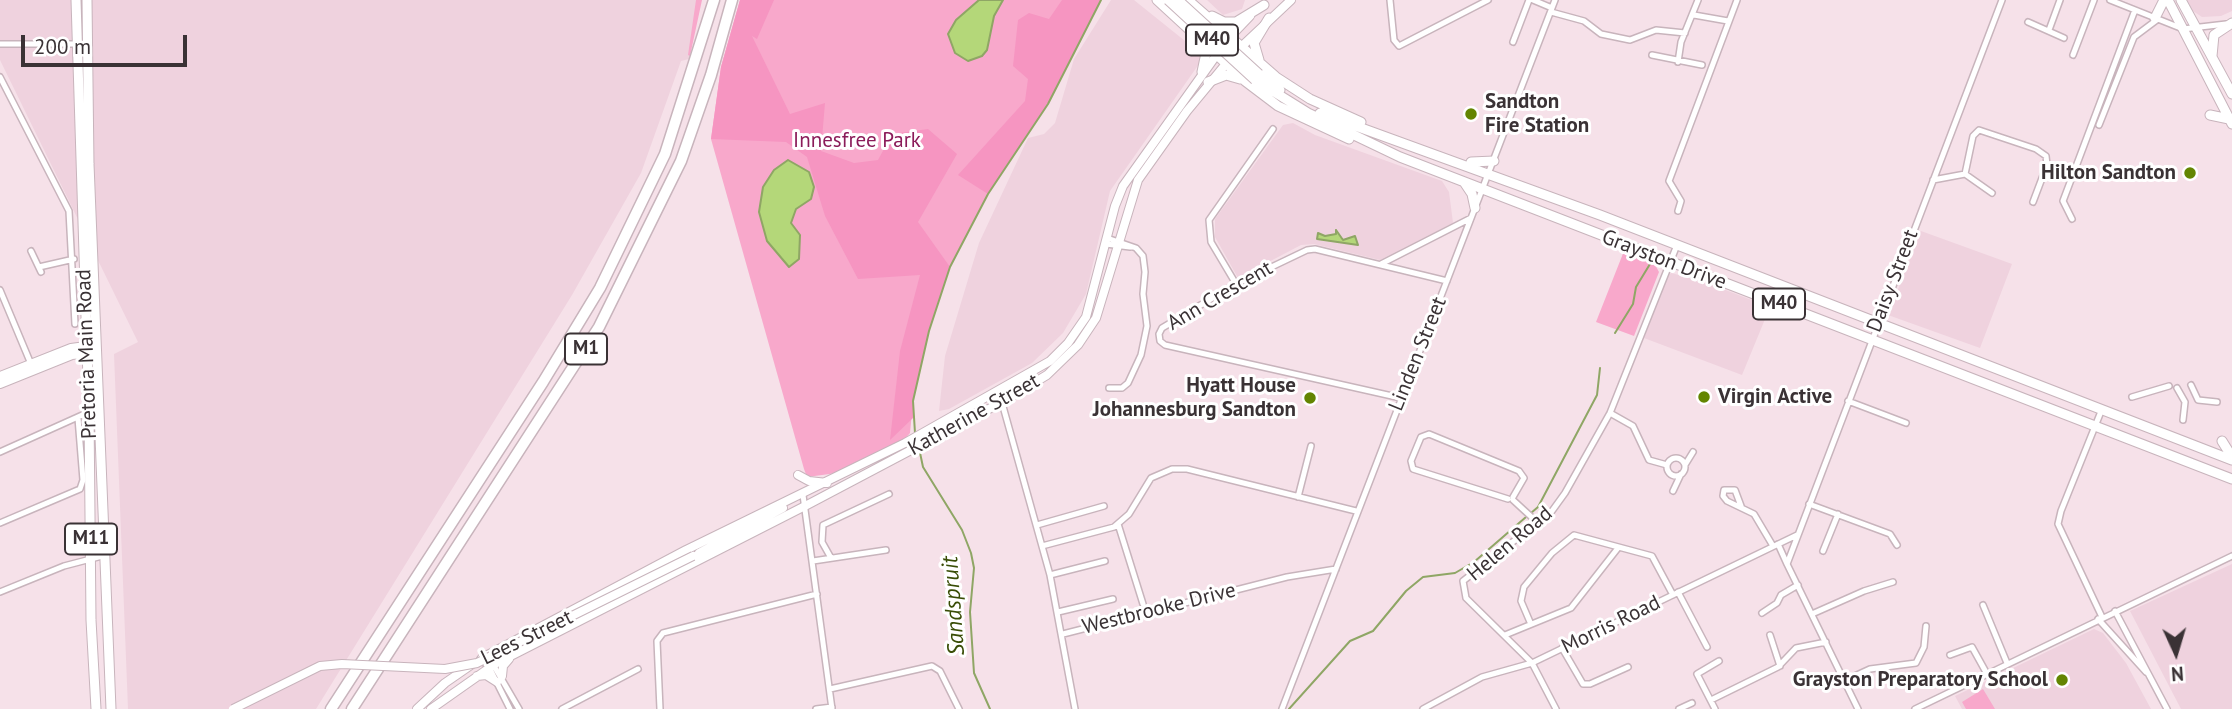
<!DOCTYPE html>
<style>
body{margin:0}
#map{position:relative;width:2232px;height:709px;overflow:hidden;background:#f6e1e9;font-family:"PT Sans",sans-serif}
canvas{display:block}
.north{position:absolute;left:2141px;top:618px;width:70px;height:70px;-webkit-text-stroke:5px #fff;paint-order:stroke;rotate:176deg;font-size:19px;font-weight:700;line-height:28px;text-align:center;color:#3a3235}
.north::after{content:'';display:block;margin:auto;width:24px;height:32px;background:#3a3235;clip-path:polygon(50% 0,100% 100%,50% 72%,0 100%)}
.scale{position:absolute;left:21px;top:35px;width:166px;height:32px;box-sizing:border-box;border:4px solid #3a3235;border-top:0;padding-left:9px;font-size:21px;line-height:24px;white-space:nowrap;color:#3a3235;-webkit-text-stroke:5px #fff;paint-order:stroke}
</style>
<div id="map">
<canvas width="2232" height="709"></canvas>
<div class="north">N</div>
<div class="scale">200 m</div>
</div>
<script>
const g = document.querySelector('canvas').getContext('2d');
g.lineJoin = 'round';
function paint(path, color) { g.fillStyle = color; g.fill(path, 'evenodd'); }
const poly = rows => new Path2D(rows.map(r => 'M' + r).join(''));
function strokePath(path, color, width, dash) { g.strokeStyle = color; g.lineWidth = width; g.lineCap = dash ? 'butt' : 'round'; g.setLineDash(dash || []); g.stroke(path); }
function drawText(font, color, halo, rows, align = 'center') {
  g.font = font + ' "PT Sans",sans-serif'; g.lineWidth = 6; g.setLineDash([]); g.textBaseline = 'middle'; g.strokeStyle = halo; g.fillStyle = color; for (const [text, x, y, turn = 0] of rows) {
    g.save(); g.translate(x, y); g.rotate((+turn || 0) * Math.PI / 180); g.textAlign = isNaN(turn) ? turn : align; if (halo) g.strokeText(text, 0, 0); g.fillText(text, 0, 0); g.restore();
  }
}
paint(poly([
 [0,0,697,0,689,59,681,61,641,173,572,295,316,709,128,709,114,354,138,342,0,60],
 [1111,0,1134,0,1200,53,1199,64,1110,191,1086,294,1063,333,1032,363,949,409,939,411,945,356,979,243,1028,138,1044,134,1055,123,1074,59],
 [1207,0,1245,0,1242,9,1223,15],
 [2187,0,2232,0,2232,11,2221,16,2202,17,2193,11],
 [1293,123,1315,135,1442,181,1449,192,1453,223,1380,260,1314,244,1301,245,1238,278,1215,237,1215,219,1283,125],
 [1921,231,2012,264,1980,348,1888,315],
 [1671,273,1702,281,1770,307,1742,375,1644,338,1667,277],
 [2232,564,2232,709,2181,709,2130,611],
 [2094,629,2103,633,2126,663,2151,709,1962,709,1955,696]
]), '#efd2de');
paint(poly([
 [696,0,702,0,690,56,688,55],
 [740,0,1101,0,1048,104,988,194,950,267,929,331,913,401,910,433,903,441,837,473,807,477,804,469,711,139,721,67],
 [1624,251,1654,263,1659,272,1634,336,1596,322],
 [1983,689,1995,709,1966,709,1962,702]
]), '#f8a8cb');
paint(poly([
 [740,0,774,0,757,39,752,36,790,114,825,103,821,151,854,163,878,160,892,134,928,129,957,154,918,222,950,267,929,331,913,401,913,418,890,440,900,351,920,275,858,279,825,216,807,157,786,142,711,139,721,67],
 [1062,0,1101,0,1048,104,988,194,958,175,1025,101,1028,79,1013,66,1018,20,1029,13,1049,19]
]), '#f695c1');
const water = poly([
 [979,0,1003,0,994,16,987,50,982,56,968,61,955,53,948,34,956,20,979,0],
 [788,160,809,172,814,187,811,199,796,209,791,223,800,235,799,259,789,267,767,241,759,212,763,187,774,170,788,160],
 [1336,230,1343,240,1355,236,1358,245,1317,239,1318,233,1325,236,1336,234,1336,230]
]);
paint(water, '#b4d779');
strokePath(water, '#8fa665', 2);
strokePath(poly([
 [1615,333,1633,304,1636,287,1650,264],
 [915,433,913,401,929,331,950,267,988,194,1048,104,1101,0],
 [919,448,923,467,962,530,971,553,974,568,970,612,974,673,990,709],
 [1531,513,1538,507,1597,395,1600,368],
 [1289,709,1350,641,1373,631,1406,591,1423,577,1455,573,1474,562,1526,517]
]), '#8fa665', 2);
const street = poly([
 [1390,0,1394,40,1399,46,1488,0],
 [1533,0,1552,8],
 [2110,0,2183,29,2226,24],
 [1551,12,1584,21,1601,34,1630,40,1656,30,1685,33],
 [1694,15,1728,21],
 [2028,22,2064,38],
 [2049,30,2060,0],
 [1513,42,1529,0],
 [0,44,77,44],
 [1652,55,1702,65],
 [2073,55,2094,0],
 [1678,62,1681,42,1698,0],
 [0,77,69,211,75,324],
 [2099,125,2134,37,2158,19],
 [1965,174,1973,136,1979,130,2036,149,2046,156,2047,165,2033,202],
 [1933,180,1965,174,1992,193],
 [1678,211,1681,201,1669,181,1737,0],
 [2072,219,2063,201,2135,10],
 [1107,238,1136,248,1143,256,1145,272,1143,294,1147,326,1141,355,1128,383,1122,388,1109,388],
 [1106,244,1130,247],
 [31,251,41,272],
 [1381,264,1471,218],
 [39,267,74,259],
 [1236,284,1211,242,1209,220,1273,129],
 [0,290,31,364],
 [2191,385,2198,400,2217,402],
 [2177,388,2185,402,2183,420],
 [999,392,1050,575,1075,709],
 [2132,397,2169,386],
 [1401,398,1165,345,1160,341,1159,334,1162,328,1236,284,1307,250,1315,249,1447,281],
 [1848,401,1906,423],
 [2102,409,2061,511,2058,524,2102,617],
 [1610,413,1633,426,1649,460,1667,465],
 [0,452,89,412],
 '1667 467a9 9 0 1 1 18 0a9 9 0 1 1-18 0Z',
 [1685,465,1693,452],
 [1673,491,1681,474],
 [803,495,832,709],
 [1298,497,1311,446],
 [1508,499,1413,469,1411,461,1421,437,1429,434,1519,471,1524,478,1513,497],
 [1513,500,1538,523],
 [1809,504,1890,534,1897,545],
 [1741,506,1735,490,1724,490,1723,496,1727,501,1754,514,1773,546],
 [0,523,80,489,83,480,78,418],
 [1118,524,1143,604],
 [1037,525,1104,506],
 [1778,544,1787,564],
 [1042,546,1114,527,1129,514,1151,478,1172,469,1187,469,1356,511],
 [1823,551,1838,514],
 [831,558,822,542,823,525,889,494],
 [813,561,886,550],
 [1050,575,1105,561],
 [0,592,64,566,106,555],
 [1678,592,1707,647],
 [1983,605,2007,663],
 [2115,611,2167,709],
 [1058,612,1113,599],
 [1762,613,1777,603,1781,595,1798,585],
 [1812,614,1864,591,1893,582],
 [2098,619,2146,672],
 [1530,622,1521,601,1524,587,1552,553,1574,535,1652,556,1673,595],
 [1063,634,1287,577,1336,569],
 [1505,635,1571,608,1618,548],
 [1770,635,1780,666],
 [1562,648,1583,684,1590,684,1628,667],
 [487,654,519,709],
 [1950,655,1972,647,1987,674],
 [480,659,489,667,510,709],
 [1844,681,1870,669,1916,663,1924,647,1926,626],
 [830,689,932,666,940,671,959,709],
 [1711,700,1778,667,1796,648,1826,642],
 [562,709,638,669],
 [660,709,657,641,663,633,817,594],
 [816,709,832,707],
 [1282,709,1555,0],
 [1423,709,1482,677,1532,663,1797,535],
 [1556,709,1532,663,1466,598,1463,581,1552,511,1565,493,1610,413,1677,245],
 [1679,709,1692,703],
 [1715,709,1697,674,1719,661],
 [1858,709,1787,564,2002,0],
 [1915,709,2232,556]
]);
const secondary = poly([
 [1228,39,1250,16],
 [1239,49,1291,0],
 [0,376,71,348,93,345],
 [0,384,72,355,93,353],
 [798,475,809,481,827,483],
 [699,553,783,508],
 [482,658,686,550,905,443,1050,361,1068,343,1086,317,1115,206,1123,186,1220,50],
 [477,676,486,675,497,682],
 [502,676,503,666,509,659],
 [417,709,445,683,471,665],
 [431,709,495,664,807,505,1002,402,1047,375,1078,345,1096,318,1138,180,1187,111,1230,59]
]);
const primary = poly([
 [76,0,89,412,91,620,96,709],
 [87,0,89,164,111,709],
 [1157,0,1245,81,1278,106,1349,139],
 [1188,0,1276,77,1310,99,1361,122],
 [2168,0,2232,124],
 [2181,0,2232,94],
 [1212,16,1224,22,1236,22,1264,5],
 [2155,18,2164,0],
 [2212,56,2214,35,2232,23],
 [1259,60,1254,43,1269,18],
 [1202,72,1206,53,1202,44],
 [1259,74,1280,90],
 [1255,80,1308,113,1400,157,2232,479],
 [1208,82,1226,75,1240,79],
 [1320,113,1600,215,2232,460],
 [2210,115,2229,119],
 [1471,162,1494,161],
 [1464,182,1472,194,1475,208],
 [2222,441,2232,457]
]);
const highway = poly([
 [331,709,543,382,600,288,665,154,714,0],
 [352,709,599,327,681,161,711,75,732,0]
]);
strokePath(street, '#c8b4bc', 8);
strokePath(secondary, '#c8b4bc', 10);
strokePath(primary, '#c8b4bc', 11);
strokePath(highway, '#c8b4bc', 13);
strokePath(street, '#fff', 5);
strokePath(secondary, '#fff', 8);
strokePath(primary, '#fff', 9);
strokePath(highway, '#fff', 10);
const secondaryBridge = poly([
 [233,709,320,666,342,664,445,669,477,663,693,556]
]);
const primaryBridge = poly([
 [1168,0,1255,80],
 [1178,0,1259,74]
]);
strokePath(secondaryBridge, '#c8b4bc', 10, []);
strokePath(primaryBridge, '#c8b4bc', 11, []);
strokePath(secondaryBridge, '#fff', 8);
strokePath(primaryBridge, '#fff', 9);
for (const [x, y, r, color] of [
 [1471,114,7,"#638501"],
 [2190,173,7,"#638501"],
 [1704,397,7,"#638501"],
 [1310,398,7,"#638501"],
 [2062,680,7,"#638501"]
]) { const dot = new Path2D(); dot.arc(x, y, r, 0, 2 * Math.PI); g.fillStyle = color; g.fill(dot); strokePath(dot, '#fff', 2.5); }
for (const [x, y, w] of [
 [1212,40,52],
 [1779,304,52],
 [586,349,42],
 [91,539,52]
]) { const box = new Path2D(); box.roundRect(x - w / 2, y - 15.5, w, 31, 5); g.fillStyle = '#fff'; g.fill(box); strokePath(box, '#3a3235', 2); }
drawText('bold 19px', '#3a3235', null, [
 ["M40",1212,40],
 ["M40",1779,304],
 ["M1",586,349],
 ["M11",91,539]
]);
drawText('bold 21px', '#3a3235', '#fff', [
 ["Sandton",1485,102,"left"],
 ["Fire Station",1485,126,"left"],
 ["Hilton Sandton",2176,173],
 ["Hyatt House",1296,386],
 ["Johannesburg Sandton",1296,410],
 ["Virgin Active",1718,397,"left"],
 ["Grayston Preparatory School",2048,680]
], 'right');
drawText('21px', '#8b1c5a', '#fff', [
 ["Innesfree Park",857,141]
]);
drawText('21px', '#3a3235', '#fff', [
 ["Grayston Drive",1664,260,21],
 ["Daisy Street",1893,281,-69],
 ["Ann Crescent",1220,296,-30],
 ["Pretoria Main Road",87,354,-92],
 ["Linden Street",1418,354,-68],
 ["Katherine Street",974,415,-29],
 ["Helen Road",1510,544,-40],
 ["Westbrooke Drive",1159,609,-14],
 ["Morris Road",1611,625,-26],
 ["Lees Street",527,638,-26]
]);
drawText('italic 23px', '#394d06', '#fff', [
 ["Sandspruit",954,606,-94]
]);
</script>
